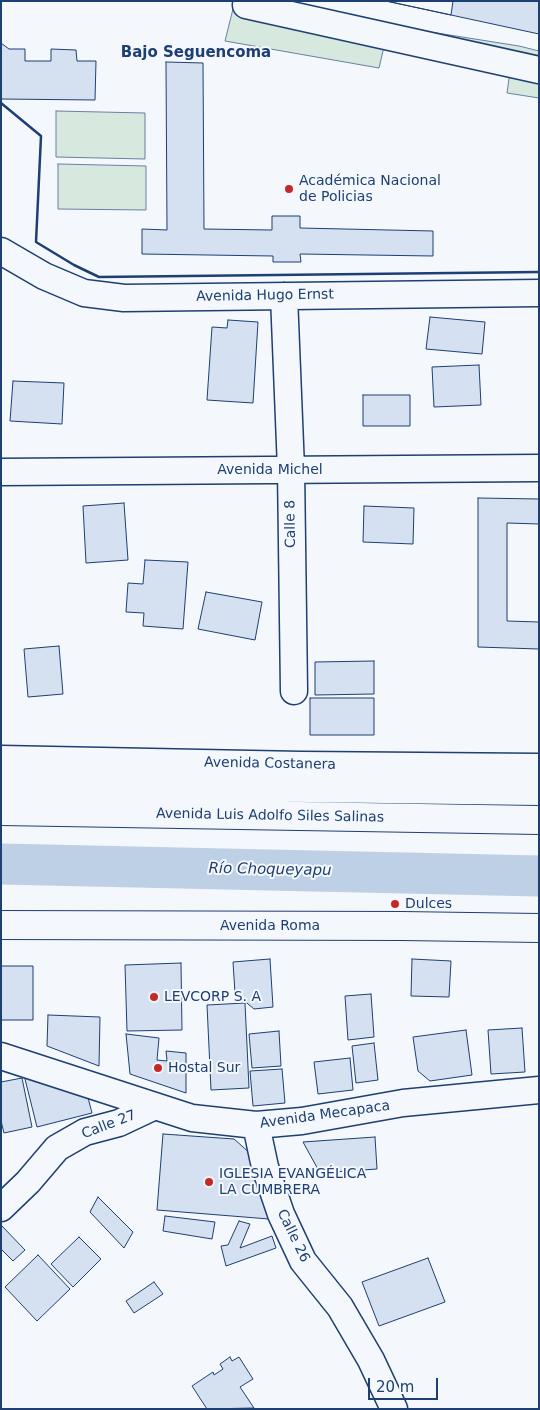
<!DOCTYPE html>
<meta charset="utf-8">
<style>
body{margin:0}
#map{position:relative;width:540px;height:1410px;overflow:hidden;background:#f4f7fb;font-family:"DejaVu Sans",sans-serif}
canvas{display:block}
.frame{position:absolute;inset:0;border:2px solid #1d3f73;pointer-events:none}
.scale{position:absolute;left:368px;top:1378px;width:70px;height:22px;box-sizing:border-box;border:2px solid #1d3f73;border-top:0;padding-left:6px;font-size:15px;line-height:18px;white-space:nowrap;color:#1d3f73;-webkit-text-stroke:4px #f4f7fb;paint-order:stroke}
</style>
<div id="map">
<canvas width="540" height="1410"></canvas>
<div class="frame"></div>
<div class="scale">20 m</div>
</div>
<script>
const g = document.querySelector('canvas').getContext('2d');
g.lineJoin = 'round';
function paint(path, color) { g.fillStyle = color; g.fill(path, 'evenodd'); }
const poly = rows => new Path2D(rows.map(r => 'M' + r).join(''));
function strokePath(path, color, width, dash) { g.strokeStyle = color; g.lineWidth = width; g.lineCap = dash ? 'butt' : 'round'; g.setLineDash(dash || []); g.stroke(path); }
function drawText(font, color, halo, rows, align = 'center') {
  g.font = font + ' "DejaVu Sans",sans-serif'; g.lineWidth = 4; g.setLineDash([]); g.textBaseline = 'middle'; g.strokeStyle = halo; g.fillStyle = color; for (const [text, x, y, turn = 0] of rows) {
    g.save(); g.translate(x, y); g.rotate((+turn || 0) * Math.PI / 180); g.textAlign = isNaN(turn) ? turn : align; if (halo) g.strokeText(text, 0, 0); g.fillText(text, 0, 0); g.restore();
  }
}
const green = poly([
 [235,1,519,46,539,51,539,98,507,93,511,64,385,42,379,68,225,41,235,1],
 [56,111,145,113,145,159,56,157,56,111],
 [58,164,146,166,146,210,58,209,58,164]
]);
paint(green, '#d7e8df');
strokePath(green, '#687fa3', 1);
strokePath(poly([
 [1,864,539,876]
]), '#bed0e5', 41);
const building = poly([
 [386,1,539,1,539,34,451,15,386,1],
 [386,1,453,1,451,15,386,1],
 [1,43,9,49,25,49,25,61,51,61,51,49,76,50,77,61,96,61,95,100,1,99,1,43],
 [166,62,203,63,204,229,272,230,272,216,300,216,300,228,433,231,433,256,300,254,301,262,273,262,273,256,142,254,142,229,167,230,166,62],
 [430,317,485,322,482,354,426,349,430,317],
 [228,320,258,322,253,403,207,400,212,327,227,328,228,320],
 [479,365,481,405,434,407,432,367,479,365],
 [13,381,64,383,62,424,10,421,13,381],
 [363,395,410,395,410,426,363,426,363,395],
 [478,498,539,499,539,524,507,523,507,621,539,622,539,649,478,647,478,498],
 [124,503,128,560,86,563,83,506,124,503],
 [364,506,414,508,413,544,363,542,364,506],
 [145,560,188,562,183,629,143,626,144,613,126,612,128,583,143,584,145,560],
 [206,592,262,602,255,640,198,629,206,592],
 [59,646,63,694,28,697,24,649,59,646],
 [374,661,374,694,315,695,315,662,374,661],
 [310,698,374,698,374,735,310,735,310,698],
 [270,959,273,1007,254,1009,235,993,233,962,270,959],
 [412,959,451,961,449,997,411,996,412,959],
 [181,963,182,1030,127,1031,125,965,181,963],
 [1,966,33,966,33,1020,1,1020,1,966],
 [371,994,374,1037,348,1040,345,996,371,994],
 [245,1003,249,1088,211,1090,207,1005,245,1003],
 [48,1015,100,1017,99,1066,47,1046,48,1015],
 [522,1028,525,1072,491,1074,488,1030,522,1028],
 [466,1030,472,1075,430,1081,418,1071,413,1037,466,1030],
 [279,1031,281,1066,252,1068,249,1034,279,1031],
 [126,1034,159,1038,157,1060,167,1061,166,1051,186,1053,186,1093,130,1074,126,1034],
 [374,1043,378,1080,356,1083,352,1046,374,1043],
 [350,1058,353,1090,318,1094,314,1062,350,1058],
 [282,1069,285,1103,253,1106,250,1071,282,1069],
 [24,1075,87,1094,92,1113,37,1127,24,1075],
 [22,1078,32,1127,4,1133,1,1121,1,1082,22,1078],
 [163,1134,234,1139,251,1154,269,1219,157,1210,163,1134],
 [375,1137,377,1169,320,1173,303,1142,375,1137],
 [98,1197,133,1232,124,1248,90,1212,98,1197],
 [165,1216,215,1222,212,1239,163,1231,165,1216],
 [239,1221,250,1224,240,1248,272,1236,276,1248,226,1266,221,1246,228,1245,239,1221],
 [1,1225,25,1250,13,1261,1,1249,1,1225],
 [79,1237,101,1259,73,1287,51,1264,79,1237],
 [38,1255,70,1289,37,1321,5,1287,38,1255],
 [428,1258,445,1302,379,1326,362,1282,428,1258],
 [154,1282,163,1294,134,1313,126,1301,154,1282],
 [230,1357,232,1361,239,1357,253,1379,240,1387,254,1408,207,1409,192,1386,213,1372,214,1375,223,1369,220,1364,230,1357]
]);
paint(building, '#d5e0f0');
strokePath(building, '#1d3f73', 1);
const minor = poly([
 [246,5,539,70],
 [1,251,44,276,84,293,124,298,539,293],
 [284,296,291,469,294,691],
 [1,472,539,468],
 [1,759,301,765,539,767],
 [1,1056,192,1118,256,1125,302,1121,403,1103,539,1090],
 [256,1125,265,1167,281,1214,303,1261,340,1307,371,1360,394,1409],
 [1,1208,28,1182,57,1148,85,1132,119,1123,155,1106]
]);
const major = poly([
 [1,784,539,791],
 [1,811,539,820],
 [1,925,402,926,539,928]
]);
strokePath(minor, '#1d3f73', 29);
strokePath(major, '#1d3f73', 30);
strokePath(minor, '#f4f7fb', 26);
strokePath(major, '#f4f7fb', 28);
strokePath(poly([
 [1,103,41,136,36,242,74,265,99,277,539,272]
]), '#1d3f73', 2.5);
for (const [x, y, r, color] of [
 [289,189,5,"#c62828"],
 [395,904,5,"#c62828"],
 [154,997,5,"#c62828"],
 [158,1068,5,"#c62828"],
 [209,1182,5,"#c62828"]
]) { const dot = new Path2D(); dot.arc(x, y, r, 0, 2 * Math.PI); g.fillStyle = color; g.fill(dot); strokePath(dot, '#f4f7fb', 2); }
drawText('14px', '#1d3f73', '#f4f7fb', [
 ["Académica Nacional",299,181],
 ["de Policias",299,197],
 ["Dulces",405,904],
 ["LEVCORP S. A",164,997],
 ["Hostal Sur",168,1068],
 ["IGLESIA EVANGÉLICA",219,1174],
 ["LA CUMBRERA",219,1190]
], 'left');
drawText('14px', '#1d3f73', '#f4f7fb', [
 ["Avenida Hugo Ernst",265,296,-1],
 ["Avenida Michel",270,470],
 ["Calle 8",291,524,-91],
 ["Avenida Costanera",270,764,1],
 ["Avenida Luis Adolfo Siles Salinas",270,816,1],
 ["Avenida Roma",270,926],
 ["Avenida Mecapaca",325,1115,-8],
 ["Calle 27",109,1125,-21],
 ["Calle 26",293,1236,64]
]);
drawText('bold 15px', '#1d3f73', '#f4f7fb', [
 ["Bajo Seguencoma",196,53]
]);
drawText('italic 15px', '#1d3f73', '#f4f7fb', [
 ["Río Choqueyapu",270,870,1]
]);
</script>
